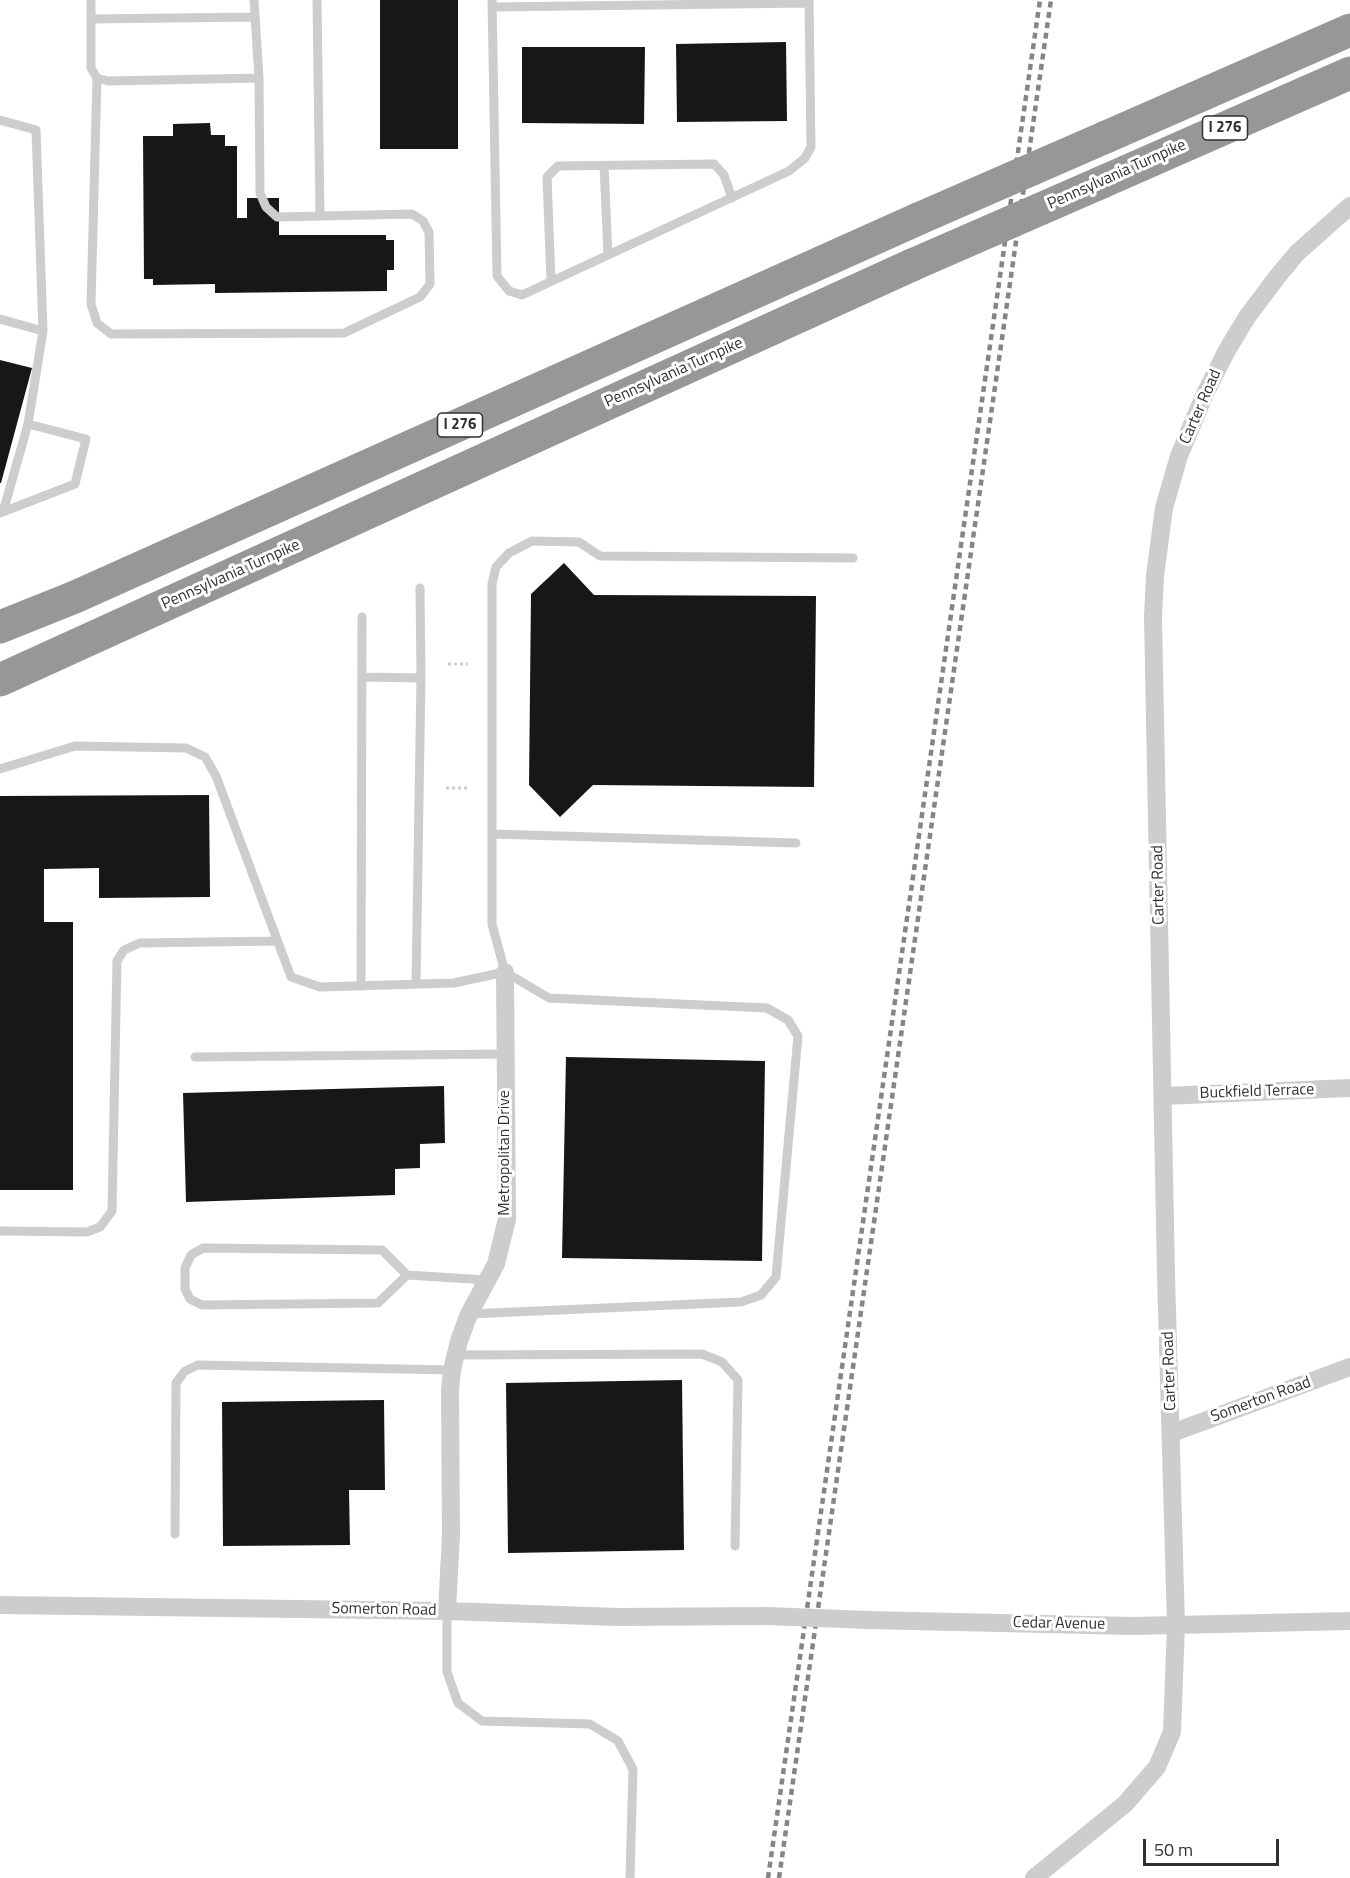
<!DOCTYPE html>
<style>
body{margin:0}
#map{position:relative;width:1350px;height:1878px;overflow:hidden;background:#fff;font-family:"Titillium Web",sans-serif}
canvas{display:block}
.scale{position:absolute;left:1143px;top:1839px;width:136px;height:27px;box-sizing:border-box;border:3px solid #303030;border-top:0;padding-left:8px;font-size:18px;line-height:21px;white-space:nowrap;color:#303030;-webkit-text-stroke:4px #fff;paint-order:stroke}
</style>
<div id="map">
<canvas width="1350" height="1878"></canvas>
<div class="scale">50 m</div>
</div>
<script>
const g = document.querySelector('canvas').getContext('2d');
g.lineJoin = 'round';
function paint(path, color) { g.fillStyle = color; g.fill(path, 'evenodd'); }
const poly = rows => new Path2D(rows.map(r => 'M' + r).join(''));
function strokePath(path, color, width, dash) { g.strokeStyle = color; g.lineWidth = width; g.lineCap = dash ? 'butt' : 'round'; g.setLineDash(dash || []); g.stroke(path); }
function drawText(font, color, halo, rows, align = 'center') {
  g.font = font + ' "Titillium Web",sans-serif'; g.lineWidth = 6; g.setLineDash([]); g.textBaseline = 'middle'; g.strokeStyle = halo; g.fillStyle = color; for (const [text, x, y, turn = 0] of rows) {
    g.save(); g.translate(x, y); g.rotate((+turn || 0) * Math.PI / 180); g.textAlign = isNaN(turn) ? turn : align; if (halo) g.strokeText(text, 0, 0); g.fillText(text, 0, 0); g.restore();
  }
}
paint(poly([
 [380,0,458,0,458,149,380,149],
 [786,42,787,121,677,122,676,44],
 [522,47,645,47,644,124,522,123],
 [210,123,211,135,225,135,225,146,237,146,237,218,247,218,247,198,279,198,279,235,386,235,386,240,394,240,394,270,387,270,387,291,215,293,215,284,153,285,153,279,144,279,143,136,173,136,173,124],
 [0,360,32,368,1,483,0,483],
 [564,563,594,595,816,596,814,787,593,785,560,817,529,785,531,594],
 [209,795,210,897,99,898,99,868,44,869,44,922,73,922,73,1190,0,1190,0,796],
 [566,1057,765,1061,762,1261,562,1258],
 [444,1086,445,1143,420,1144,420,1168,395,1169,395,1195,186,1202,183,1093],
 [682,1380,684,1550,508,1553,506,1383],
 [384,1400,385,1490,349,1490,350,1545,223,1546,222,1402]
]), '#171717');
strokePath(poly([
 [448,664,468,664],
 [446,788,467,788]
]), '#cdcdcd', 3, [3, 3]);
strokePath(poly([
 [91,0,91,68,97,78,108,81,259,78,254,0],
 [317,0,320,216],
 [492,0,497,276,509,291,522,295,789,171,805,158,811,147,809,0],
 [493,7,809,3],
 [91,19,255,17],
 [97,78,91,304,97,323,111,334,344,333,420,297,430,284,429,232,423,221,412,214,277,217,266,207,260,193,259,78],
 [0,120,36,130,43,331,28,424],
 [604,166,608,255],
 [551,281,547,177,558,166,714,164,724,175,732,198],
 [0,319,43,331],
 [0,513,75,484,86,439,28,424,3,512],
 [420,588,421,678],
 [362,677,421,678,416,984],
 [0,769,75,746,186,748,205,757,216,776,291,977,320,987,454,983,505,972,549,998,767,1008,788,1020,798,1036,776,1277,761,1295,741,1302,469,1314],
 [492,834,796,843],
 [505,972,492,924,492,584,496,567,509,553,532,541,579,542,600,556,853,558],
 [361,986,362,617],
 [195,1057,505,1054],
 [0,1231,87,1232,100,1227,112,1211,117,961,124,950,140,943,277,941],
 [407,1275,378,1303,202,1305,190,1299,185,1289,185,1268,191,1255,203,1248,382,1250,407,1275,487,1280],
 [456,1355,702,1354,722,1362,738,1380,735,1546],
 [175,1534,176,1383,185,1371,198,1365,452,1370],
 [447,1611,447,1672,458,1703,482,1721,590,1724,618,1741,633,1769,630,1878]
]), '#cdcdcd', 9);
strokePath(poly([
 [1164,1096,1350,1088],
 [1172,1433,1350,1367],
 [0,1605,447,1611,618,1617,768,1616],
 [447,1611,451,1535,450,1390,452,1370,459,1341,469,1314,496,1264,507,1219,505,972],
 [867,1620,1133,1626,1350,1621],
 [1034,1878,1125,1804,1157,1767,1172,1732,1176,1625,1166,1275,1153,617,1155,576,1164,508,1179,456,1204,396,1226,352,1247,317,1277,277,1297,253,1350,206]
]), '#cdcdcd', 18);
strokePath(poly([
 [1106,137,1350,30],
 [1100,183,1350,73],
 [0,627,75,597,918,219],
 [0,680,912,265]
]), '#979797', 33);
strokePath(poly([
 [768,1878,1040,0],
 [779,1878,1051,0]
]), '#858585', 4.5, [6, 4.5]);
strokePath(poly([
 [768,1616,867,1620]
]), '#cdcdcd', 18);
strokePath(poly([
 [918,219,1106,137],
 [912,265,1100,183]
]), '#979797', 33);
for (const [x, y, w] of [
 [1225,128,45],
 [460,425,45]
]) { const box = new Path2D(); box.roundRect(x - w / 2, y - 12, w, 24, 4.5); g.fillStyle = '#fff'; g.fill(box); strokePath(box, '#303030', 1.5); }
drawText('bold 15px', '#303030', null, [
 ["I 276",1225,128],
 ["I 276",460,425]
]);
drawText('16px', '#303030', '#fff', [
 ["Pennsylvania Turnpike",1117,175,-24],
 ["Pennsylvania Turnpike",674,373,-24],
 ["Carter Road",1201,407,-66],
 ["Pennsylvania Turnpike",231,575,-24],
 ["Carter Road",1159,885,-91],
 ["Buckfield Terrace",1257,1092,-2],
 ["Metropolitan Drive",505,1153,-90],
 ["Carter Road",1170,1371,-92],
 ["Somerton Road",1261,1400,-20],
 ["Somerton Road",384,1610,1],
 ["Cedar Avenue",1059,1624,1]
]);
</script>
